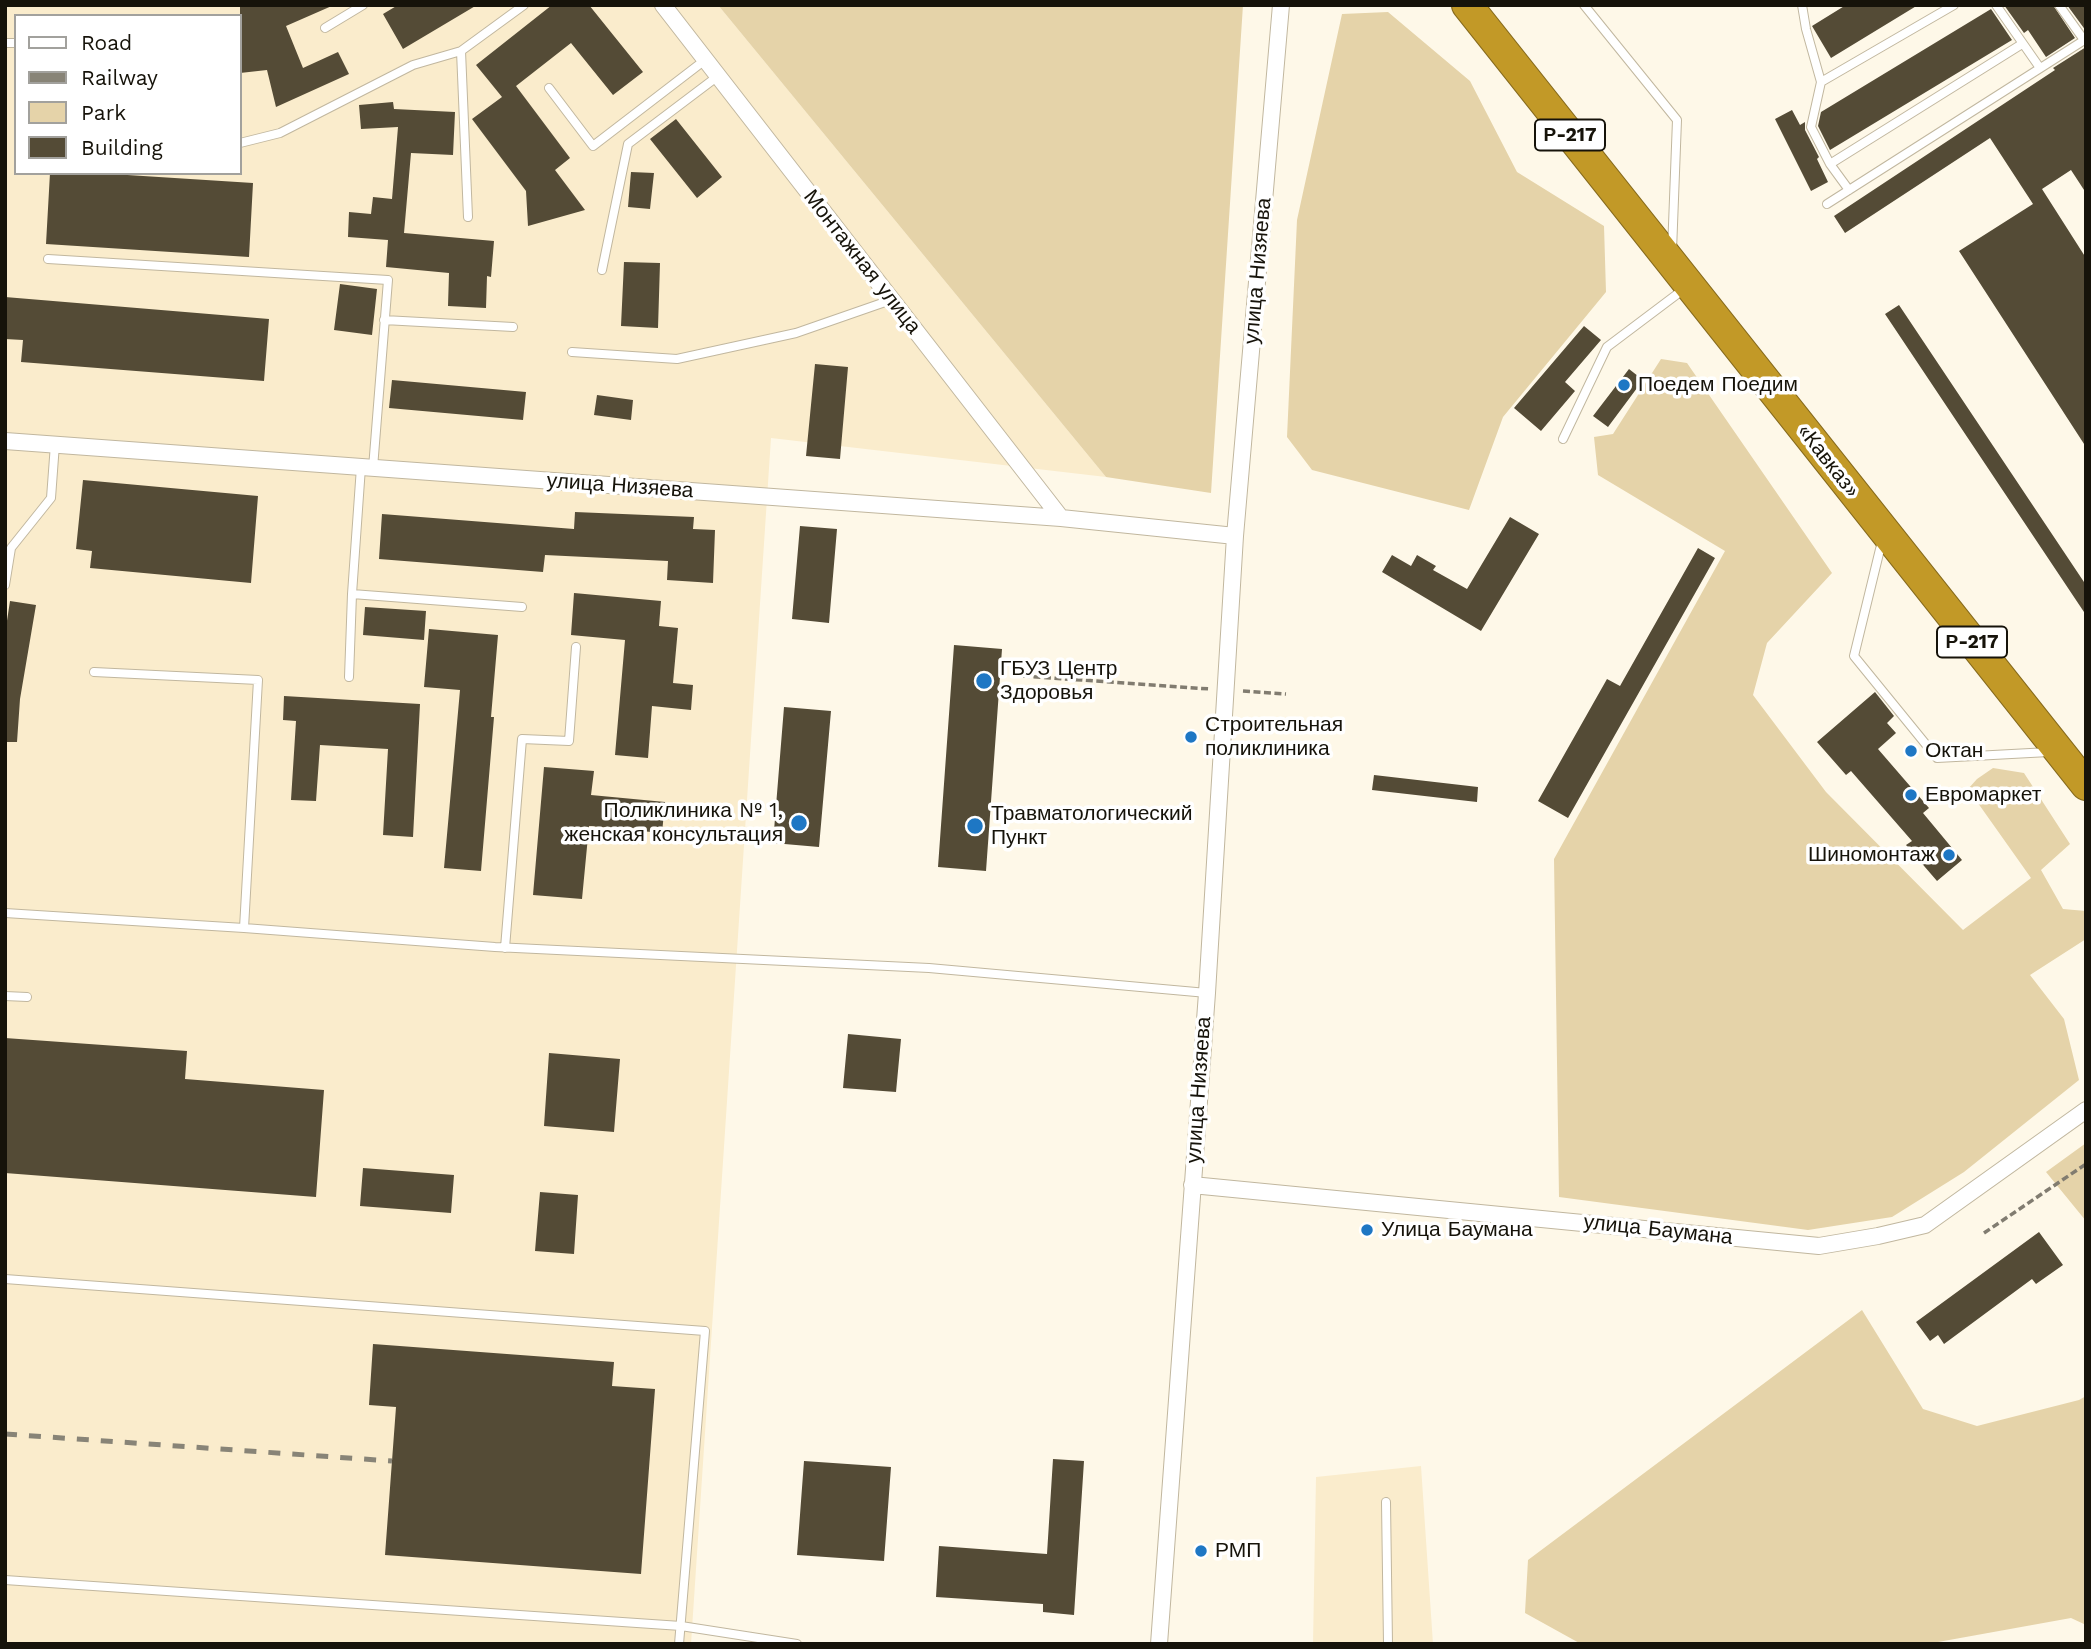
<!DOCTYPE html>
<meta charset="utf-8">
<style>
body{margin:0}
#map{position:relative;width:2091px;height:1649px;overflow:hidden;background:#fef8e8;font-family:"Work Sans",sans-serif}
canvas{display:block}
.frame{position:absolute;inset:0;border:7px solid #16130a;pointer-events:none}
.legend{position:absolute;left:14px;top:14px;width:228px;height:161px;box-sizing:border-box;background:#fff;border:2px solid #a2a19d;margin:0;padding:9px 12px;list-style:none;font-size:21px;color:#16130a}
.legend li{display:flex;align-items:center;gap:14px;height:35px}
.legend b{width:35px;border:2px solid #a2a19d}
</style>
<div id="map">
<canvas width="2091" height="1649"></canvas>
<div class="frame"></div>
<ul class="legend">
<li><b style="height:9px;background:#fff"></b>Road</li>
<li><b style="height:9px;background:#888477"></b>Railway</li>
<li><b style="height:19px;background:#e5d3a9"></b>Park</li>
<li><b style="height:19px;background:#544b36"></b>Building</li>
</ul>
</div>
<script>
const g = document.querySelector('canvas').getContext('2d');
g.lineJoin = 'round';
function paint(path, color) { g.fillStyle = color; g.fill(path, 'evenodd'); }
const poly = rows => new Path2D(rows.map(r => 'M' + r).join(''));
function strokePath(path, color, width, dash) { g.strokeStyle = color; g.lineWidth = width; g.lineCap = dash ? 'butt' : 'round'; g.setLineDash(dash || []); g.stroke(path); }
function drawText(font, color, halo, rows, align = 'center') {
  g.font = font + ' "Work Sans",sans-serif'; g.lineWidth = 7; g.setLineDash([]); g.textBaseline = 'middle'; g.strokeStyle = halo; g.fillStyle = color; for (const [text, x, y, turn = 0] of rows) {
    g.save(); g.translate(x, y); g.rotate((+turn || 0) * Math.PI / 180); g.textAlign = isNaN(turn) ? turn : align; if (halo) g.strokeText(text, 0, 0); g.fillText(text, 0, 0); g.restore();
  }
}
paint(poly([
 [5,5,718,5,1106,477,771,438,691,1644,5,1644],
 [16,16,240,16,240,173,16,173],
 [1421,1466,1433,1644,1313,1644,1316,1477]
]), '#faeccc');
paint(poly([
 [718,5,1243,5,1211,493,1106,477],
 [1388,12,1470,81,1517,172,1604,226,1606,292,1503,417,1469,510,1312,470,1287,437,1297,220,1342,14],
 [1661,359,1687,363,1832,573,1767,643,1753,695,1826,792,1963,930,2031,878,1968,789,1977,779,1993,768,2024,773,2070,844,2041,870,2063,909,2086,911,2086,939,2030,975,2064,1019,2079,1080,1964,1172,1892,1217,1808,1230,1559,1197,1554,859,1725,551,1598,475,1594,437,1613,434],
 [2086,1143,2086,1221,2046,1172],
 [1862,1310,1923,1409,1977,1426,2079,1400,2086,1396,2086,1625,2071,1618,1927,1644,1581,1644,1525,1613,1528,1560]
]), '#e5d3a9');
paint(poly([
 [240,5,334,5,286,26,303,68,338,52,349,74,276,107,267,70,240,73],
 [398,5,477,5,403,49,383,14],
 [552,5,589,5,643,72,613,95,571,43,516,86,570,158,555,170,585,210,528,226,526,191,472,119,502,97,476,65],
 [1846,5,1918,5,1831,58,1812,26],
 [2004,5,2053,5,2075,38,2046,57,2028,30,2024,33],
 [2067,5,2086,5,2086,31],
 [1991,9,2012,40,1830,150,1818,126,1821,112],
 [2086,47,2086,193,2071,170,2042,189,2086,258,2086,447,1959,251,2033,204,1990,138,1845,233,1834,216,2055,70,2053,68],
 [393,102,394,109,455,112,453,155,411,153,404,233,494,241,491,277,487,276,486,308,448,306,449,273,386,267,388,240,348,237,349,212,371,214,373,197,392,199,398,127,361,129,359,105],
 [1792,110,1800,125,1805,122,1805,130,1819,157,1817,159,1828,182,1811,191,1775,119],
 [676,119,722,177,697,198,650,139],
 [631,172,654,173,650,209,628,207],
 [50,173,96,173,253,183,249,257,46,244],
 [624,262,660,263,658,328,621,326],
 [340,284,377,289,372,335,334,330],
 [5,297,269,319,264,381,21,362,23,340,5,339],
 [1899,305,2086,585,2086,615,1885,314],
 [1584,326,1601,340,1565,382,1575,391,1541,431,1514,408],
 [815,364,848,367,840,459,806,456],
 [1629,369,1643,380,1608,427,1593,416],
 [392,380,526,392,523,420,389,408],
 [597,395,633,400,631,420,594,415],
 [83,480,258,496,251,583,90,568,92,551,76,549],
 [575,512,694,517,693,529,715,530,713,583,667,580,668,561,545,555,543,572,379,559,382,514,574,529],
 [1510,517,1539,534,1481,631,1382,572,1392,555,1411,566,1417,555,1436,566,1433,570,1467,589],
 [800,526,837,529,829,623,792,619],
 [1698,548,1715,558,1568,818,1538,801,1607,679,1620,686],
 [574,593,661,601,659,626,678,628,673,683,693,685,691,710,652,706,648,758,615,755,625,640,571,635],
 [10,601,36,605,20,699,17,742,5,742,5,634],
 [365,607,426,611,424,640,363,635],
 [429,629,498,635,491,717,494,717,481,871,444,868,460,690,424,687],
 [954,645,1002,649,986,871,938,867],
 [1875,692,1894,716,1887,723,1896,733,1878,749,1929,808,1923,813,1962,860,1937,881,1906,845,1912,841,1851,771,1846,775,1817,742],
 [284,696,420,704,413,837,383,835,388,749,320,745,316,801,291,800,296,721,283,720],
 [784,707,831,711,819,847,773,843],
 [544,767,594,771,591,795,665,802,662,833,589,826,582,899,533,895],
 [1374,775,1478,787,1477,802,1372,790],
 [848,1034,901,1039,896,1092,843,1088],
 [5,1038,187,1051,185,1079,324,1090,316,1197,5,1173],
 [549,1053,620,1059,614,1132,544,1126],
 [363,1168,454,1175,451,1213,360,1206],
 [540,1192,578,1195,574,1254,535,1251],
 [2039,1232,2063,1265,2036,1284,2032,1279,1944,1344,1938,1335,1930,1341,1916,1322],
 [373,1344,614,1362,612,1386,655,1389,641,1574,385,1555,396,1407,369,1405],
 [1053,1459,1084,1461,1074,1615,1043,1612,1043,1604,936,1597,939,1546,1047,1554],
 [804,1461,891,1467,884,1561,797,1555]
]), '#544b36');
const lane = poly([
 [1584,5,1677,120,1672,251],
 [1802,5,1806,29,1821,82,1811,127,1830,164,1849,190],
 [1996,5,2040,68],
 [2059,5,2084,40],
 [325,28,363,5],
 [5,43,16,43],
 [1821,82,1954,5],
 [549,88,593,146,705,60],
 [240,143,280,133,413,65,461,51],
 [1830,164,2022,44],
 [1827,204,2086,39],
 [468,217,461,51,524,5],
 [48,259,388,280,373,468],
 [602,270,628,144,718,76],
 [384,320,513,327],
 [572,352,677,359,796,333,891,300],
 [1563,439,1607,347,1684,289],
 [1882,541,1854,656,1937,758,2049,752],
 [5,585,11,548,51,498,55,444],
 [352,594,522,607],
 [94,672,258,680,244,928],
 [349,677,352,594,361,467],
 [5,913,244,928,495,947,929,968,1207,993],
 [505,948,522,739,569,741,576,647],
 [5,996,27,997],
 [5,1279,705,1331,679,1644],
 [1386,1502,1388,1644],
 [5,1580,681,1626,797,1644]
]);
const street = poly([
 [663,5,1061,518],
 [5,441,1061,518,1235,536],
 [1192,1185,1819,1246,1878,1236,1925,1225,2086,1110],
 [1159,1644,1207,993,1235,536,1281,5]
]);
const highway = poly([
 [1467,5,2086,785]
]);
strokePath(lane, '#c1b79f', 10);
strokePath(street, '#c1b79f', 18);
strokePath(highway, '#866a1d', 32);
strokePath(poly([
 [1023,676,1210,689],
 [1243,691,1286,694],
 [1984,1233,2086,1164]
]), '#817c70', 3.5, [7, 3.5]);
strokePath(lane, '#fff', 8);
strokePath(street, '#fff', 16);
strokePath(highway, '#c29927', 30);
strokePath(poly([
 [5,1434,392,1461]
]), '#888477', 5, [12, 12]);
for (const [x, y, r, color] of [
 [1624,385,7,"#1e77c4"],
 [984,681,9,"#1e77c4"],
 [1191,737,7,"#1e77c4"],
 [1911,751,7,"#1e77c4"],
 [1911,795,7,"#1e77c4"],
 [799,823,9,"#1e77c4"],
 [975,826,9,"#1e77c4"],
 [1949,855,7,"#1e77c4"],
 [1367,1230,7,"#1e77c4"],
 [1201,1551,7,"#1e77c4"]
]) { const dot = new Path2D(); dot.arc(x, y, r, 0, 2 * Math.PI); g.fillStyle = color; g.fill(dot); strokePath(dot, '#fff', 2.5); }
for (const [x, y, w] of [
 [1570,135,70],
 [1972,642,70]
]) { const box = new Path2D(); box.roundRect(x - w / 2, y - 15.5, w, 31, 5); g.fillStyle = '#fff'; g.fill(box); strokePath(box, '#16130a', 2); }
drawText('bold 19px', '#16130a', null, [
 ["Р-217",1570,135],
 ["Р-217",1972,642]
]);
drawText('21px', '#16130a', '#fff', [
 ["Монтажная улица",862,262,52],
 ["улица Низяева",1258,271,-85],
 ["«Кавказ»",1828,461,52],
 ["улица Низяева",620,486,4],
 ["улица Низяева",1199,1090,-86],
 ["улица Баумана",1658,1230,6]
]);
drawText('21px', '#16130a', '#fff', [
 ["Поедем Поедим",1638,385],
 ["ГБУЗ Центр",1000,669],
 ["Здоровья",1000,693],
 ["Строительная",1205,725],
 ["поликлиника",1205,749],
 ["Октан",1925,751],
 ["Евромаркет",1925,795],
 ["Поликлиника № 1,",783,811,"right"],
 ["женская консультация",783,835,"right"],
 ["Травматологический",991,814],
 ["Пункт",991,838],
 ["Шиномонтаж",1935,855,"right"],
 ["Улица Баумана",1381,1230],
 ["РМП",1215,1551]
], 'left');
</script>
